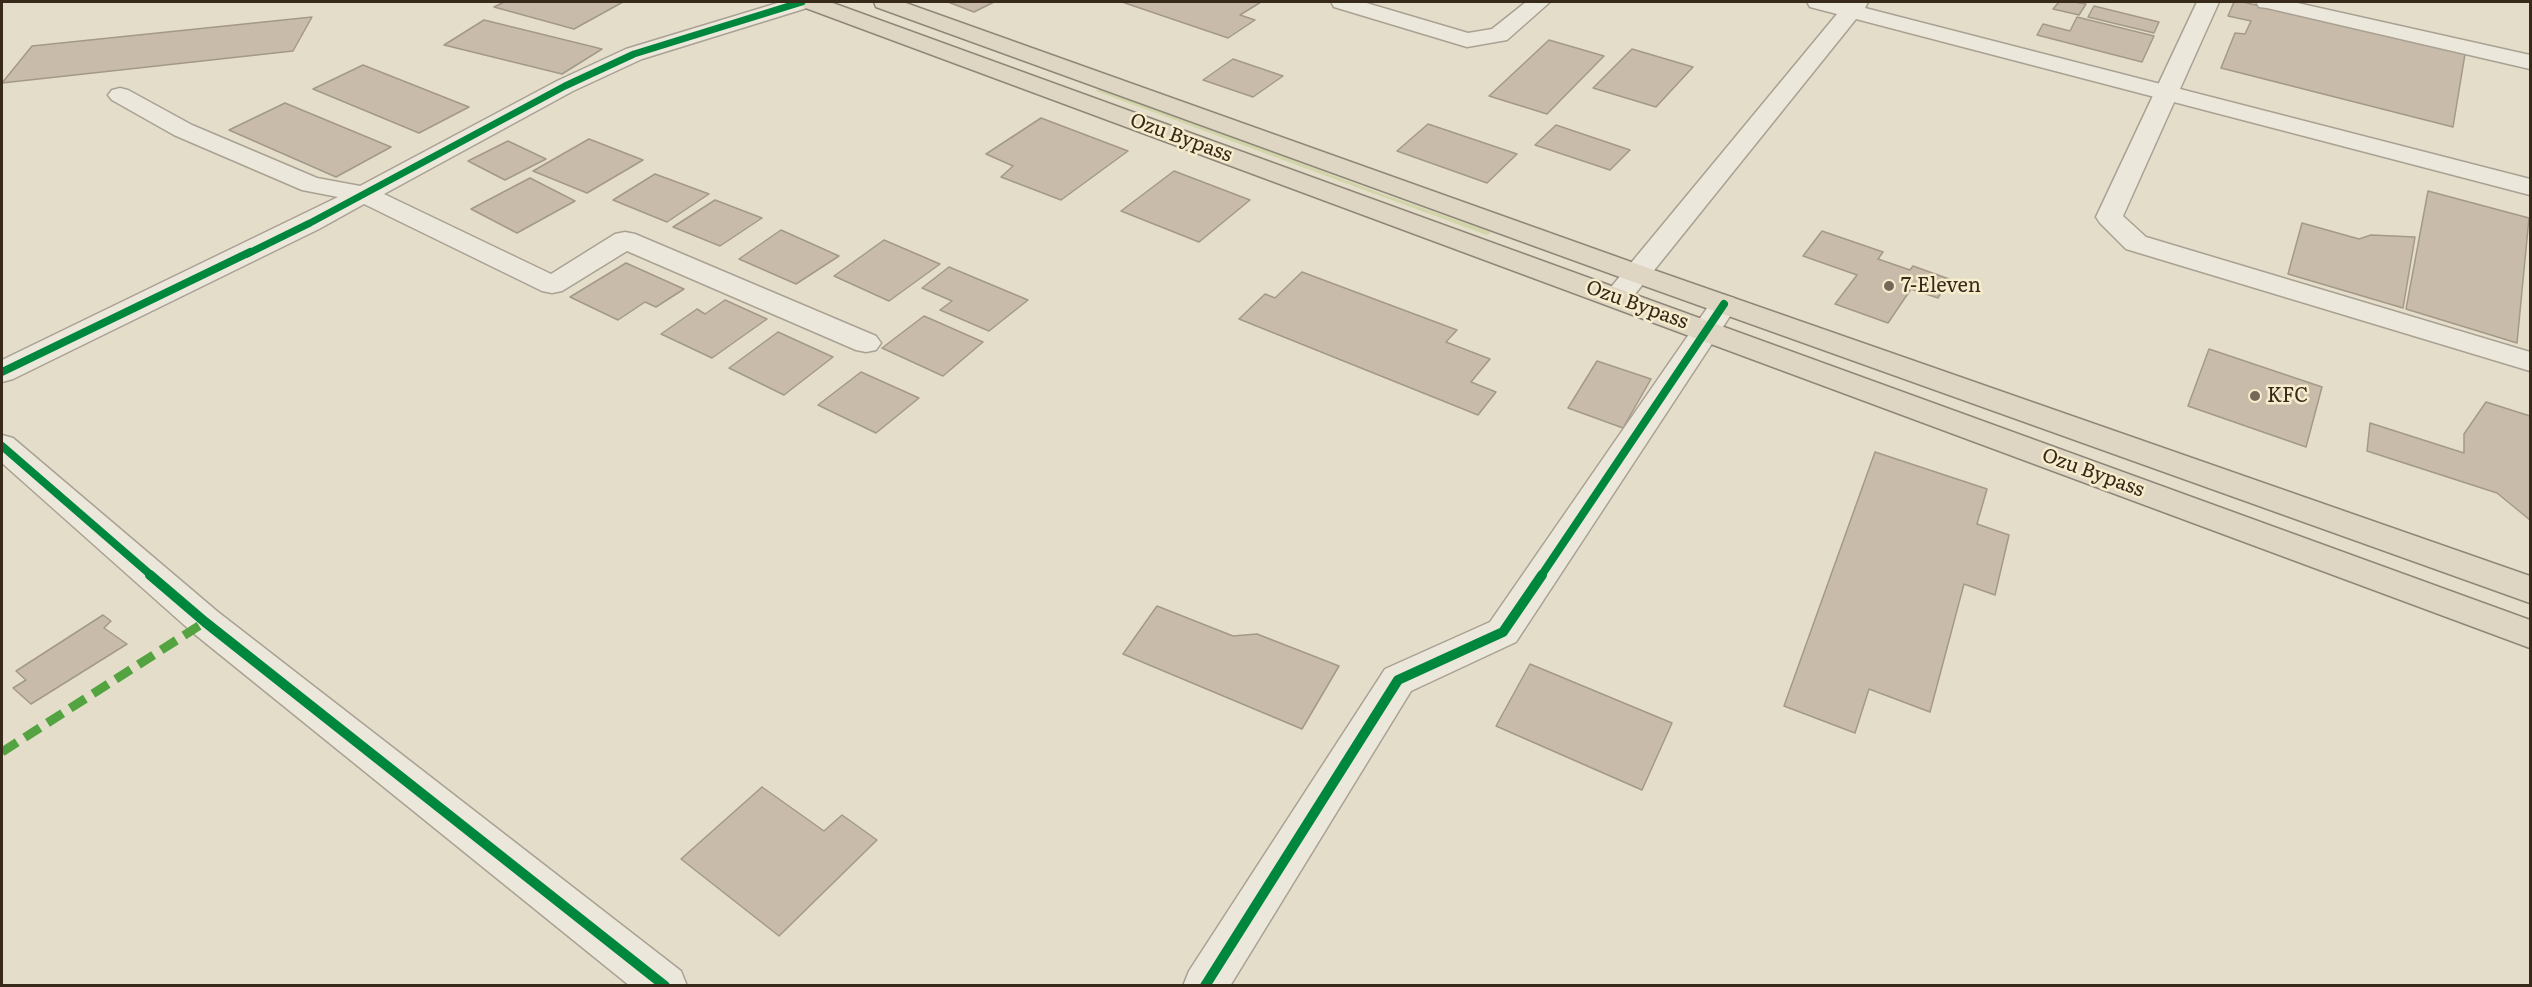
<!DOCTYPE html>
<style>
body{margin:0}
#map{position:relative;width:2532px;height:987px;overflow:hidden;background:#e4ddc9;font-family:Literata,serif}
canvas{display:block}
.frame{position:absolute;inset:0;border:3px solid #372a1b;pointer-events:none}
</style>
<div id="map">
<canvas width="2532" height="987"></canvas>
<div class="frame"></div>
</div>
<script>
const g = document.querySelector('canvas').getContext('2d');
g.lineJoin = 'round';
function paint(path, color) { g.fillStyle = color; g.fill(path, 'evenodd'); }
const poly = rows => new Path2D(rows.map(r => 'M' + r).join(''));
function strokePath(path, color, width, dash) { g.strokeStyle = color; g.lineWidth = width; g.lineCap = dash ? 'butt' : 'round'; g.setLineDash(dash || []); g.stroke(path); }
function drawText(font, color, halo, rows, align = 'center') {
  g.font = font + ' Literata,serif'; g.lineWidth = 5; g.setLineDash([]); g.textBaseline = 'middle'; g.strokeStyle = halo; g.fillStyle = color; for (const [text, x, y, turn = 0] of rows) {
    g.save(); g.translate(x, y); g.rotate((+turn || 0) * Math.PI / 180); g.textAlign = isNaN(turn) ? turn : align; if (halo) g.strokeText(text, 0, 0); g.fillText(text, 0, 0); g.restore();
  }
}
paint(poly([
 [1100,87,1380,193,1492,232,1487,235,1378,195,1096,91]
]), '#d2d5aa');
const building = poly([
 [504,2,623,2,574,29,494,7,504,2],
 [948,2,994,2,974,12,948,2],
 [1122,2,1261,2,1240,15,1255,20,1228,38,1122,2],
 [2059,2,2075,2,2086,4,2079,15,2053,9,2059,2],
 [2234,2,2243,2,2465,54,2453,127,2221,68,2235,33,2245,34,2251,21,2228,16,2234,2],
 [2094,6,2159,22,2154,33,2088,17,2094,6],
 [312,17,293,51,2,83,32,46,312,17],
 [2077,17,2154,36,2142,62,2037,35,2043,24,2070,31,2077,17],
 [484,20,602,49,562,74,444,45,484,20],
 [1549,40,1604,56,1547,114,1489,96,1549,40],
 [1632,49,1693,67,1656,107,1593,88,1632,49],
 [1233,59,1283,76,1253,97,1203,80,1233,59],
 [363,65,469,107,419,133,313,89,363,65],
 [285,103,391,147,336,177,229,130,285,103],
 [1041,118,1128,151,1061,200,1001,177,1013,166,986,154,1041,118],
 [1428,124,1517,154,1487,183,1397,151,1428,124],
 [1556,125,1630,150,1610,170,1535,145,1556,125],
 [589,139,643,160,587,193,533,171,589,139],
 [508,141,546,159,505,180,468,161,508,141],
 [1174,171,1250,200,1199,242,1121,211,1174,171],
 [655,174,709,194,667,222,613,200,655,174],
 [530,178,575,201,517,233,471,209,530,178],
 [2428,191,2529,218,2517,343,2406,309,2428,191],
 [715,200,762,218,720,246,673,227,715,200],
 [2302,223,2359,239,2371,235,2415,237,2403,308,2288,274,2302,223],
 [781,230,839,256,796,284,739,259,781,230],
 [1822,231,1883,252,1878,259,1910,270,1913,266,1949,279,1938,298,1911,289,1888,323,1835,304,1857,275,1803,256,1822,231],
 [884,240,940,264,889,301,834,276,884,240],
 [626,263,684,289,656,307,645,302,618,320,570,297,626,263],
 [949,267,1028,300,989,331,940,310,952,301,922,288,949,267],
 [1302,272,1457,330,1446,342,1490,359,1471,382,1496,392,1478,415,1239,319,1265,294,1275,298,1302,272],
 [725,300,767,319,712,358,661,334,697,309,705,314,725,300],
 [924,316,983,342,943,376,882,348,924,316],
 [778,332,833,357,784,395,729,368,778,332],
 [2209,349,2322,387,2306,447,2188,406,2209,349],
 [1597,361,1651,379,1623,428,1568,408,1597,361],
 [861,372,919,398,876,433,818,405,861,372],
 [2486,402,2530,416,2530,520,2497,493,2367,451,2370,423,2464,453,2464,434,2486,402],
 [1875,452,1987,489,1977,524,2009,535,1995,595,1964,584,1930,712,1869,689,1855,733,1784,706,1875,452],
 [1157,606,1233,636,1257,634,1339,666,1302,729,1123,654,1157,606],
 [103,615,111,621,104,628,127,644,31,704,13,688,26,680,16,671,103,615],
 [1530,664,1672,723,1642,790,1496,726,1530,664],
 [762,787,824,831,842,815,877,840,779,936,681,859,762,787]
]);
paint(building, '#c8bbaa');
strokePath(building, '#a49889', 1.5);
const minor = poly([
 [781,2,813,2,810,7,642,59,573,91,384,194,551,274,615,234,625,232,635,234,876,336,881,343,876,350,866,352,856,350,627,251,562,291,552,293,542,291,364,204,319,229,13,379,2,382,2,360,338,197,302,190,174,135,112,100,108,95,112,90,120,88,128,90,192,125,317,178,360,186,557,81,626,49,781,2],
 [1331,2,1363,2,1468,33,1492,29,1526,2,1550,2,1507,40,1467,47,1334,7,1331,2],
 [2197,2,2219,2,2123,216,2146,237,2530,352,2530,371,2126,249,2100,223,2096,217,2197,2],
 [2256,2,2293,2,2530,55,2530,69,2267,8,2259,7,2256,2],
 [1724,295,1734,298,1738,304,1516,642,1411,691,1230,986,1183,986,1189,971,1385,669,1490,622,1714,298,1724,295],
 [2,435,13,438,218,612,681,971,687,986,630,986,192,632,2,463,2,435]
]);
const tertiary = poly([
 [1807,2,1868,2,1865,8,2530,179,2530,195,1856,19,1627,304,1617,307,1607,304,1603,298,1607,292,1837,14,1810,7,1807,2]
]);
const trunk = poly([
 [800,2,830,2,2530,620,2530,648,803,7,800,2],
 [874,2,903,2,1648,268,2530,576,2530,603,1628,280,876,7,874,2]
]);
strokePath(minor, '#a9a193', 3);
strokePath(tertiary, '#a9a193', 3);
strokePath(trunk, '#8e8779', 3);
paint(minor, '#ece7db');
paint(tertiary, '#ece7db');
paint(trunk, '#ded6c2');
strokePath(poly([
 [2,752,205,622]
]), '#53a440', 9, [18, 9]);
strokePath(poly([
 [247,254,310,223,565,86,634,54,802,2]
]), '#00873e', 7);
strokePath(poly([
 [2,372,250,252],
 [2,446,152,576],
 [1541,576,1724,304]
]), '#00873e', 8);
strokePath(poly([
 [150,575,205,622,665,986],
 [1205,986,1398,680,1503,632,1542,575]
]), '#00873e', 10);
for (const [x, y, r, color] of [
 [1889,286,6,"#746958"],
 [2255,396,6,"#746958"]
]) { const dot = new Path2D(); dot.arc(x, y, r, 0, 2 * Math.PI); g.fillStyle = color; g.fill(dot); strokePath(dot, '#f7edcd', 2); }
drawText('20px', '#372a1b', '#f7edcd', [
 ["Ozu Bypass",1181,138,20],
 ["Ozu Bypass",1637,305,20],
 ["Ozu Bypass",2093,473,20]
]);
drawText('20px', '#372a1b', '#f7edcd', [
 ["7-Eleven",1901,286],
 ["KFC",2267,396]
], 'left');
</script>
